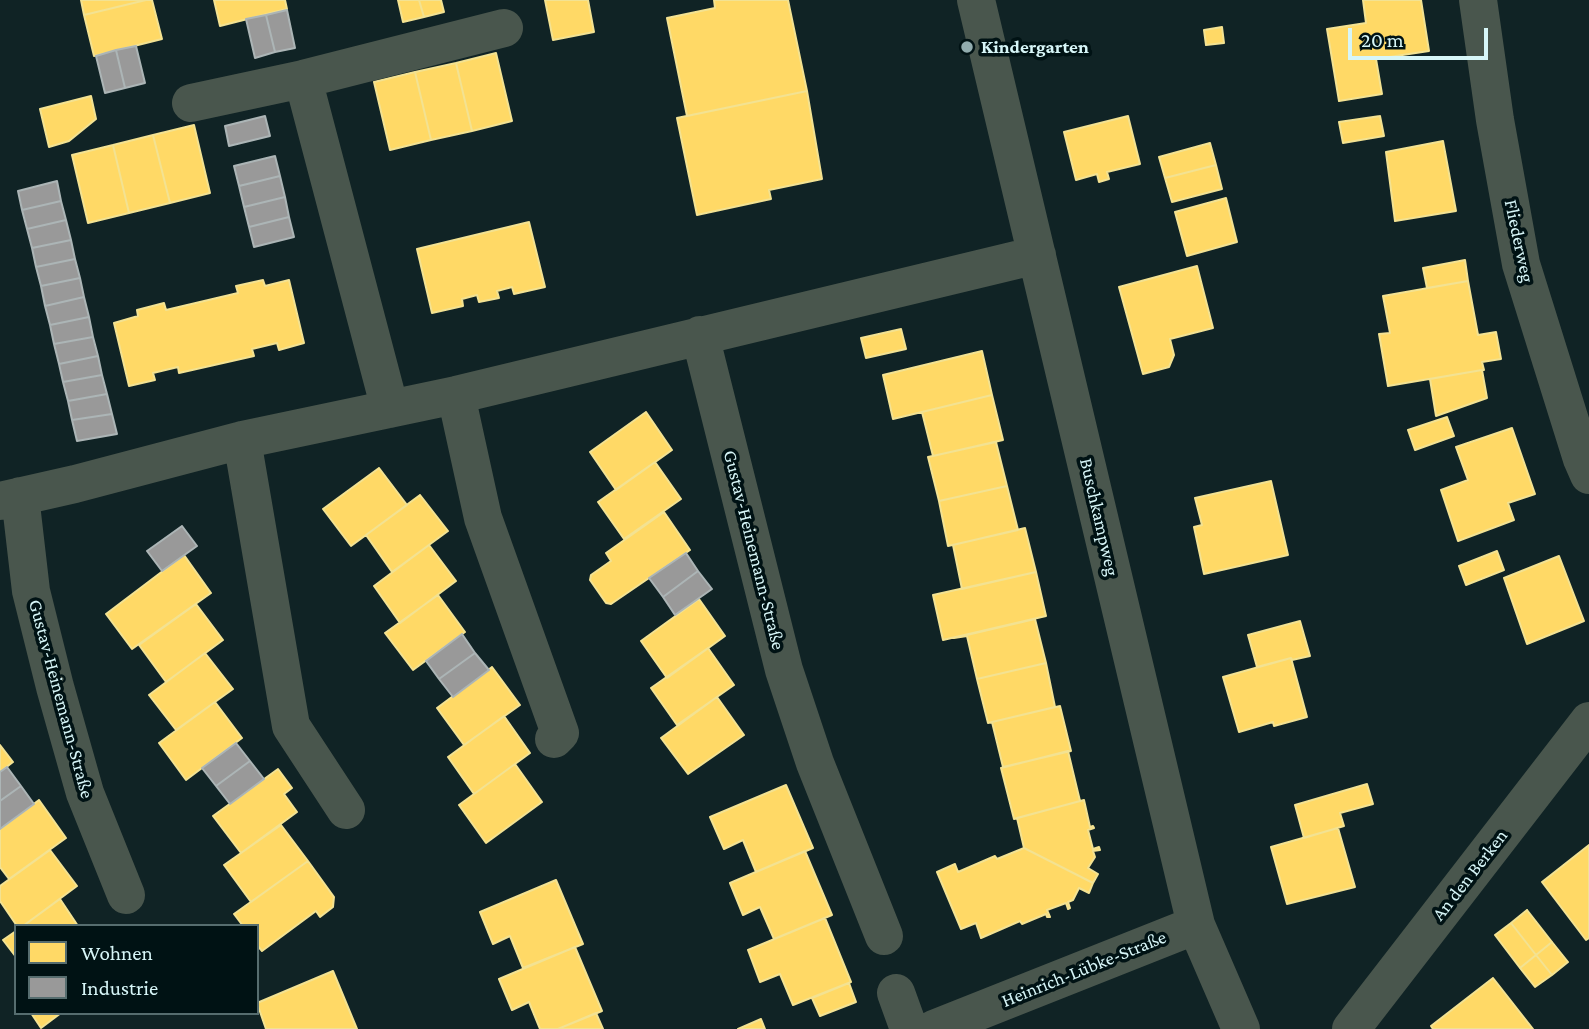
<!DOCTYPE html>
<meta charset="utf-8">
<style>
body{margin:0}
#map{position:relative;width:1589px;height:1029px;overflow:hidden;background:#102325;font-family:"Crimson Pro",serif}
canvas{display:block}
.legend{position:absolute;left:14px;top:924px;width:245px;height:91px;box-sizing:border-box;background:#001214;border:2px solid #566d6f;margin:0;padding:9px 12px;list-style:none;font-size:21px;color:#d7f6f8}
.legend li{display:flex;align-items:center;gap:14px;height:35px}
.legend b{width:35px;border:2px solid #566d6f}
.scale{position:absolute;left:1348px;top:28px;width:140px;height:32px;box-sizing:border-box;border:4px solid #d7f6f8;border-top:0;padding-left:9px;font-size:21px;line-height:24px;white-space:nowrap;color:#d7f6f8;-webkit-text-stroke:5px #001214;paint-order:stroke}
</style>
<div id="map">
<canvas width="1589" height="1029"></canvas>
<ul class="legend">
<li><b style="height:19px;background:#ffd966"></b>Wohnen</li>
<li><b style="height:19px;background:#999"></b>Industrie</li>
</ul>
<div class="scale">20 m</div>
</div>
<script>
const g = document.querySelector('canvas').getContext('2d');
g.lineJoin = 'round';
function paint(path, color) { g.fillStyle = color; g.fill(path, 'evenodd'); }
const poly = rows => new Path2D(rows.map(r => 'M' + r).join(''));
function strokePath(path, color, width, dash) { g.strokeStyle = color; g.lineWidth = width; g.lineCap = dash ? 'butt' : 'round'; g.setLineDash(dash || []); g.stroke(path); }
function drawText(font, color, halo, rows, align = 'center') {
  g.font = font + ' "Crimson Pro",serif'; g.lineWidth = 7; g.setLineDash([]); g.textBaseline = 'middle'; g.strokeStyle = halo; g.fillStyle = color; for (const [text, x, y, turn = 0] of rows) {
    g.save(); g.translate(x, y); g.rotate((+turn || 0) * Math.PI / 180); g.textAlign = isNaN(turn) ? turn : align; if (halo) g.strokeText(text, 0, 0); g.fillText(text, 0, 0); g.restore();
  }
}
const homes = poly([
 [81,0,146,0,84,15,81,0],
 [146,0,152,0,162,39,94,56,84,15,146,0],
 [214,0,285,0,287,9,220,26,214,0],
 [398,0,419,0,424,17,403,22,398,0],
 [419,0,441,0,444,12,424,17,419,0],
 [545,0,588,0,594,32,553,40,545,0],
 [714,0,788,0,807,91,687,116,667,18,715,8,714,0],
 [1363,0,1421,0,1429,51,1376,59,1382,94,1339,101,1327,29,1366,23,1363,0],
 [1222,27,1224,43,1206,45,1204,30,1222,27],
 [496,53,512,121,472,131,456,63,496,53],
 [456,63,472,131,431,140,415,72,456,63],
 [415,72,431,140,390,150,374,82,415,72],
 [807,91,822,179,769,190,771,199,697,215,677,118,807,91],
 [91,96,96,119,69,141,49,147,40,109,91,96],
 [1128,116,1140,164,1107,172,1109,179,1099,182,1097,174,1076,180,1064,132,1128,116],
 [1380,116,1384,136,1343,143,1339,122,1380,116],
 [194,125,210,193,170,203,153,135,194,125],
 [153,135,170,203,129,213,113,145,153,135],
 [1443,141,1456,211,1395,221,1386,152,1443,141],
 [1210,143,1216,165,1165,178,1159,157,1210,143],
 [113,145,129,213,88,223,72,155,113,145],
 [1216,165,1222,189,1172,202,1165,178,1216,165],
 [1226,198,1237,242,1187,256,1175,212,1226,198],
 [529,222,545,287,514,294,512,287,497,291,499,298,479,302,477,295,462,299,463,306,432,313,417,249,529,222],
 [1465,260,1468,281,1427,288,1423,268,1465,260],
 [1197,266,1213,328,1170,339,1174,355,1169,367,1143,374,1119,287,1197,266],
 [263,280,265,286,289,280,304,343,279,350,277,343,252,349,254,356,179,373,178,367,153,373,155,380,129,386,114,323,138,316,137,310,164,303,166,310,238,293,236,286,263,280],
 [1468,281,1478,335,1496,332,1501,359,1482,362,1484,370,1482,370,1388,386,1379,334,1390,333,1383,296,1468,281],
 [901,329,906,349,866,358,861,338,901,329],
 [982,351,992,395,893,419,883,375,982,351],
 [1482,370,1487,398,1436,416,1430,379,1482,370],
 [992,395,1003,440,933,456,922,412,992,395],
 [646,412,672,450,616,490,590,452,646,412],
 [1447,417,1454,436,1415,450,1408,430,1447,417],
 [1512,428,1535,494,1508,503,1514,520,1458,541,1441,490,1468,480,1456,447,1512,428],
 [996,442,1007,486,939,501,928,457,996,442],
 [655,462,681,499,624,539,598,502,655,462],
 [379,468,407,505,351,546,323,509,379,468],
 [1271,481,1288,555,1204,574,1194,527,1202,525,1195,498,1271,481],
 [1007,486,1018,530,948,546,939,501,1007,486],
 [420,495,448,531,392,572,366,535,420,495],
 [664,512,690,550,611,604,606,603,590,580,591,575,611,561,606,553,664,512],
 [1025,528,1036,572,962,589,953,545,1025,528],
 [429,545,456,581,400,623,374,586,429,545],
 [1497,551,1504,570,1466,585,1459,566,1497,551],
 [184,555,211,593,132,649,106,614,184,555],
 [1559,556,1584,621,1527,644,1504,578,1559,556],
 [1036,572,1046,616,943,640,933,595,1036,572],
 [438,595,465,632,413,670,385,633,438,595],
 [699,599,725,636,667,678,641,641,699,599],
 [196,604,223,640,166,682,139,645,196,604],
 [1035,619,1046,663,977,679,967,636,954,638,1035,619],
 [1300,621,1310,656,1292,660,1291,658,1257,667,1248,635,1300,621],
 [708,648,734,685,677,725,651,688,708,648],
 [205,653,233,689,176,730,149,695,205,653],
 [1291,658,1307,717,1274,726,1273,722,1239,732,1223,677,1291,658],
 [1046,663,1055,707,988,723,977,679,1046,663],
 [492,667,520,705,464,745,437,708,492,667],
 [717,697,744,735,688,774,661,738,717,697],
 [215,702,242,738,186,780,159,743,215,702],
 [1060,706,1071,751,1003,767,992,722,1060,706],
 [504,716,530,753,474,794,448,757,504,716],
 [0,745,13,762,0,772,0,745],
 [1068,751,1080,801,1014,819,1001,768,1068,751],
 [515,764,542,802,486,843,459,805,515,764],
 [278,769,292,788,284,794,297,812,241,853,213,816,278,769],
 [1367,784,1373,804,1340,813,1344,826,1304,838,1295,805,1367,784],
 [786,785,813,848,756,872,743,840,724,849,710,817,786,785],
 [39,800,66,838,9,879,0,867,0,829,39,800],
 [1084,800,1090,827,1093,826,1094,828,1088,830,1093,849,1099,847,1100,850,1093,851,1095,857,1088,868,1098,874,1093,883,1024,848,1017,818,1084,800],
 [281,825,308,861,251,902,224,865,281,825],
 [1338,828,1355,887,1287,904,1271,847,1338,828],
 [1589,845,1589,938,1586,940,1542,882,1589,845],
 [1024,848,1093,883,1089,893,1079,888,1073,900,1068,902,1070,908,1068,909,1066,903,1047,910,1050,917,1047,917,1046,914,1022,924,1020,921,981,938,976,923,961,929,937,872,955,864,958,872,995,856,997,859,1024,848],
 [50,850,77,886,23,926,17,926,0,901,0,886,50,850],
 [805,851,832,915,774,939,760,907,743,915,730,883,805,851],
 [308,861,334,897,333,907,320,917,316,911,262,951,257,945,257,926,243,926,234,914,308,861],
 [556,880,583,944,523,968,510,936,493,944,480,912,556,880],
 [60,899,78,926,23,926,60,899],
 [1527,910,1552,942,1536,955,1511,923,1527,910],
 [825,918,851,982,793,1005,780,974,760,982,748,950,825,918],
 [1511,923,1536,955,1520,968,1495,935,1511,923],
 [16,931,16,957,3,940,16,931],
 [1552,942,1568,962,1552,975,1536,955,1552,942],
 [575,947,602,1011,558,1029,540,1029,529,1002,512,1010,499,979,575,947],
 [1536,955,1552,975,1535,987,1520,968,1536,955],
 [333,971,357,1029,266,1029,257,1003,333,971],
 [1493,978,1533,1029,1433,1029,1431,1026,1493,978],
 [849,983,856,1002,820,1016,812,998,849,983],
 [31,1013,61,1013,41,1028,31,1013],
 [596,1013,603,1029,558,1029,596,1013],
 [761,1019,765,1029,738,1029,761,1019]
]);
paint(homes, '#ffd966');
strokePath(homes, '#f3e292', 2);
const industry = poly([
 [287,10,295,48,275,52,266,15,287,10],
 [266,15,275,52,255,58,246,19,266,15],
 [136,46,145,83,125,88,116,50,136,46],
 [116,50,125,88,105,93,96,56,116,50],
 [265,116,270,136,229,146,225,126,265,116],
 [275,156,280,176,239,186,234,166,275,156],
 [280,176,285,197,244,207,239,186,280,176],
 [57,181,61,201,22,210,18,191,57,181],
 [285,197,289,217,249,227,244,207,285,197],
 [61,201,66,220,27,229,22,210,61,201],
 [289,217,294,237,254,247,249,227,289,217],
 [66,220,71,240,32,248,27,229,66,220],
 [71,240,75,259,36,267,32,248,71,240],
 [75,259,80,278,41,286,36,267,75,259],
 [80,278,84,297,45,306,41,286,80,278],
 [84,297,89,317,50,325,45,306,84,297],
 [89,317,93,337,54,344,50,325,89,317],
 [93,337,98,356,59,364,54,344,93,337],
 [98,356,102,375,63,382,59,364,98,356],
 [102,375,107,394,68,401,63,382,102,375],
 [107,394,112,414,72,420,68,401,107,394],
 [112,414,117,434,77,441,72,420,112,414],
 [182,526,197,546,162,571,147,551,182,526],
 [686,553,698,571,663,597,649,578,686,553],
 [698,571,712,589,675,615,663,597,698,571],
 [462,634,475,653,439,679,426,661,462,634],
 [475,653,489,670,453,697,439,679,475,653],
 [236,743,250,761,216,786,202,768,236,743],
 [250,761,264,779,230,804,216,786,250,761],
 [7,767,21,786,0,801,0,772,7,767],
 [21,786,34,804,0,829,0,801,21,786]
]);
paint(industry, '#999');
strokePath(industry, '#acb5b6', 2);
strokePath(poly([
 [976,0,1196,925,1241,1029],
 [1478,0,1495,120,1521,264,1582,459,1589,475],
 [303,79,390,409],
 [191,103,303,79,504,28],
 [700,335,784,670,815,763,884,936],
 [456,395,483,518,560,733,554,739],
 [242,440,291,726,346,810],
 [20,496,31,591,55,687,85,793,126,895],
 [0,501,75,484,242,440,456,395,1037,255],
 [896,993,909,1029],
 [934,1029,1196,925],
 [1351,1029,1589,721]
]), '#49564d', 38);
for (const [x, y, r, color] of [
 [967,47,7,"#91acae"]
]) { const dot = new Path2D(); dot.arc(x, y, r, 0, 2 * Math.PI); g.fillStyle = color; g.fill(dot); strokePath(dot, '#001214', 2.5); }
drawText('bold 19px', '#d7f6f8', '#001214', [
 ["Kindergarten",981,47]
], 'left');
drawText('19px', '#d7f6f8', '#001214', [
 ["Fliederweg",1519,241,78],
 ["Buschkampweg",1099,517,77],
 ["Gustav-Heinemann-Straße",754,550,76],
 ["Gustav-Heinemann-Straße",61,699,75],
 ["An den Berken",1470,875,-52],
 ["Heinrich-Lübke-Straße",1084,969,-22]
]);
</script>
